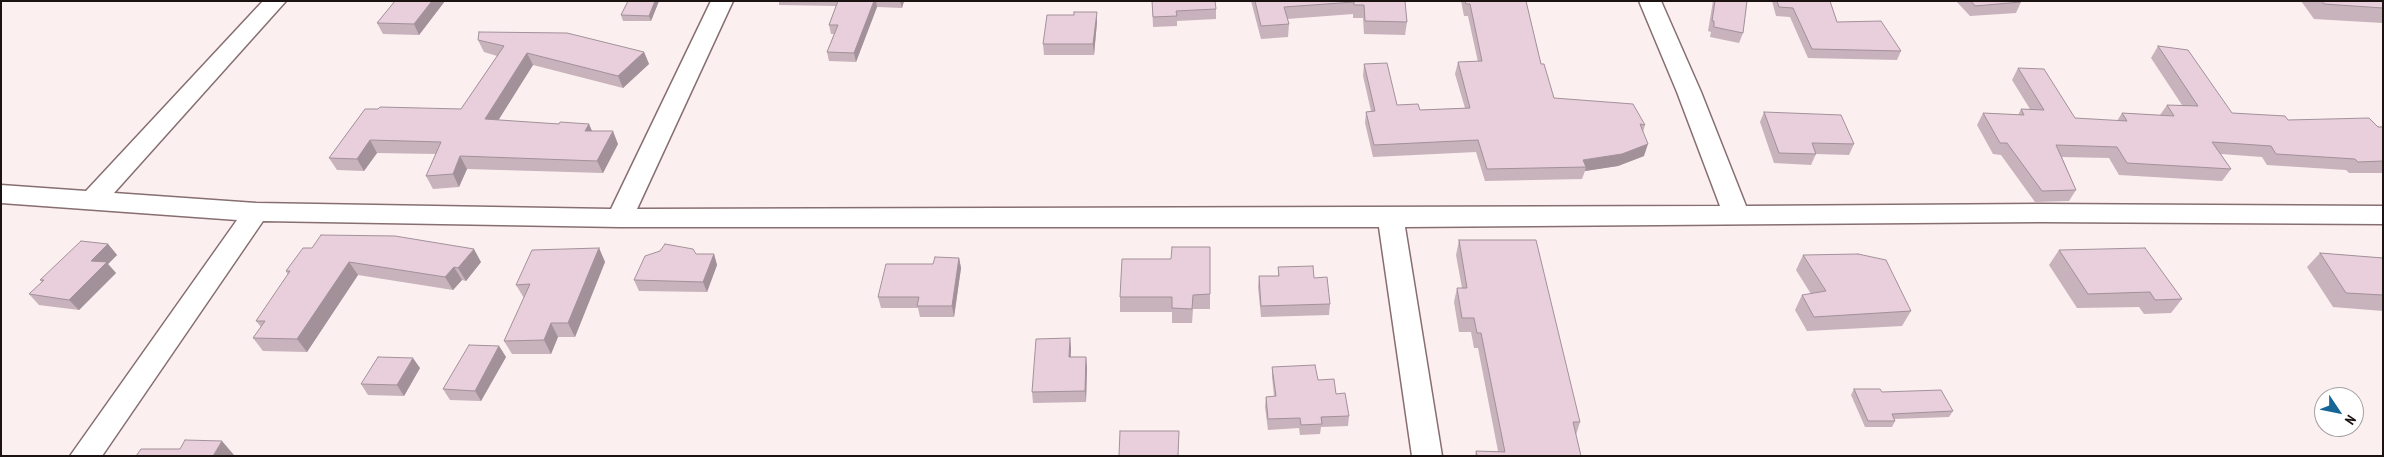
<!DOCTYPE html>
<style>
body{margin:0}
#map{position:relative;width:2384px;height:457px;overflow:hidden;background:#fbeff0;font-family:"PT Sans Narrow",sans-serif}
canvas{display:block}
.frame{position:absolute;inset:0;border:2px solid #1b1212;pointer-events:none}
.north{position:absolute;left:2314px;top:387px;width:50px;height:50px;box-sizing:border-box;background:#fff;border:1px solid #a4a0a0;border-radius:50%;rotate:124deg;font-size:14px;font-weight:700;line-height:20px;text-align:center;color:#1b1212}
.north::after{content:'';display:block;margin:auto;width:18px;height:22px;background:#166597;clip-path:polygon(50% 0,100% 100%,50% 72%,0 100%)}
</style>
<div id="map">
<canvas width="2384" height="457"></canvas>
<div class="frame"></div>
<div class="north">N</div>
</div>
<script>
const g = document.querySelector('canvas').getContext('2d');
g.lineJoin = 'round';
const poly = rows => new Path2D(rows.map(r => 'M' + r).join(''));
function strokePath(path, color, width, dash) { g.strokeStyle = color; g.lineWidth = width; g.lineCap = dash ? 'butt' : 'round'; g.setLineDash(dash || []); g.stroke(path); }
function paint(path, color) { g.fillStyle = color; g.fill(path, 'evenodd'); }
const minor = poly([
 [263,1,286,1,114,193,256,203,611,209,711,1,733,1,637,209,1720,206,1677,92,1639,1,1661,1,1701,92,1746,206,2040,204,2383,206,2383,224,2040,222,1405,227,1442,456,1412,456,1379,227,620,227,263,221,102,456,70,456,237,220,1,203,1,185,86,191,263,1]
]);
strokePath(minor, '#876e70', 3);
paint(minor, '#fff');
paint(poly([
 [395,1,445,1,419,35,383,34,377,23],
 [628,1,659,1,651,21,623,21,621,15],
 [779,1,904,1,902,8,877,7,856,62,829,61,827,52,834,34,831,34,829,25,836,6,779,5],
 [1152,1,1216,9,1216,19,1177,21,1177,26,1153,27],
 [1251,1,1405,1,1407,22,1405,35,1364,34,1363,18,1353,18,1353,14,1287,19,1289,24,1288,37,1261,39],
 [1461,1,1526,1,1541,64,1554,98,1645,125,1643,132,1644,156,1618,166,1585,171,1582,179,1485,181,1476,152,1373,157,1365,123,1366,112,1371,111,1363,76,1364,64,1397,105,1420,110,1465,108,1455,74,1458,62,1478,62,1468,16,1464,16],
 [1713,1,1747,1,1743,33,1739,43,1710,37,1711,32,1708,31],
 [1772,1,1830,1,1837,22,1901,51,1897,60,1808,58,1790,17,1776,16],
 [1956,1,2020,1,2021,2,2016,13,1970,16],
 [2301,1,2383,1,2383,23,2314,19],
 [1097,22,1094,55,1044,55,1043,44],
 [478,40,644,52,649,64,623,88,533,65,498,120,559,124,589,124,592,131,618,144,603,173,467,169,459,187,433,189,426,176,436,154,377,153,364,171,337,170,329,158,365,109,461,109,497,56,484,52],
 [2158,46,2232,113,2288,120,2383,127,2383,173,2349,173,2346,170,2267,165,2262,157,2221,154,2231,169,2222,181,2119,175,2109,158,2062,157,2076,190,2069,201,2035,202,2001,155,1993,154,1977,125,1983,113,2018,115,2021,109,2030,109,2012,80,2018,68,2075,118,2117,121,2122,113,2160,115,2167,105,2182,105,2151,58],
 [1764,112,1854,144,1849,155,1816,154,1811,165,1774,163,1760,122],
 [1459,240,1580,422,1576,435,1581,456,1475,456,1476,451,1498,451,1478,348,1474,348,1471,332,1459,332,1454,302,1457,288,1462,288,1456,255],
 [108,244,117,255,108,264,116,273,79,310,39,305,29,294,42,282,40,280],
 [1210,247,1210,309,1193,309,1192,323,1172,323,1172,312,1120,312,1120,297,1171,259],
 [312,248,481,262,466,281,462,280,453,290,358,275,307,352,263,351,253,338,261,327,256,321,288,275,286,271],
 [599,248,605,262,575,337,558,337,551,354,512,354,504,341,524,298,516,285],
 [2059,250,2182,299,2171,313,2144,314,2139,307,2077,308,2049,265],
 [2320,253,2383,258,2383,311,2333,307,2307,267],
 [696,254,714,254,717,265,707,292,639,291,634,280],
 [1803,255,1911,311,1902,326,1807,331,1795,310,1802,295,1811,294,1796,270],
 [959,258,961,268,954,317,920,317,918,308,881,308,878,297,933,264],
 [1278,267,1314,278,1330,304,1329,315,1261,317,1258,287,1259,276,1278,276],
 [1070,338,1071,349,1071,357,1086,357,1087,368,1086,402,1033,403,1032,392],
 [499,346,506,357,481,401,450,400,443,389],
 [1272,367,1336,394,1349,416,1348,426,1321,427,1320,434,1300,435,1299,428,1268,430,1265,407,1266,397,1274,396,1272,377],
 [420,368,404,396,368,395,361,384],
 [1854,389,1882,392,1953,411,1949,417,1894,419,1895,421,1892,427,1865,427,1851,395]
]), '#c8b2bc');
paint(poly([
 [432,1,445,1,419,35,414,24],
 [655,1,659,1,651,21,649,16],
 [874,1,876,1,877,7,856,62,854,53],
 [900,1,904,1,902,8],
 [1097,12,1097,22,1094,55,1093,44],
 [644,52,649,64,623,88,618,76],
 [527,53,533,65,491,132,485,119],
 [589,124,594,136,585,131],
 [613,131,618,144,603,173,597,161],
 [370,140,377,153,364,171,357,159],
 [1648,144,1644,156,1618,166,1585,171,1586,167,1583,160],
 [460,156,467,169,459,187,453,174],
 [108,244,117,255,108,264,116,273,79,310,69,300,91,261],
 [599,248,605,262,575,337,568,323],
 [474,249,481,262,466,281,458,268],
 [714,254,717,265,707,292,703,282],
 [959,258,961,268,954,317,952,306],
 [349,262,358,275,307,352,297,339],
 [454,267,462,280,453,290,445,277],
 [551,323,558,337,551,354,544,340],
 [1070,338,1071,349,1070,368,1069,357],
 [499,346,506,357,481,401,475,391],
 [1086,357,1087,368,1086,402,1085,391],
 [413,358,420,368,404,396,397,385],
 [222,441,234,455,234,456,213,456]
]), '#a29199');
const building = poly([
 [395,1,432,1,414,24,377,23,395,1],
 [628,1,655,1,649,16,621,15,628,1],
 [838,1,874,1,854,53,827,52,838,25,829,25,838,1],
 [1152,1,1215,1,1216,9,1176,11,1177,16,1153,17,1152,1],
 [1255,1,1405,1,1407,22,1365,21,1364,5,1354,5,1354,2,1284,7,1289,24,1261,26,1255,1],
 [1465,1,1526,1,1541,64,1544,64,1554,98,1633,104,1645,125,1640,124,1648,144,1622,154,1583,160,1586,167,1487,169,1478,140,1374,145,1366,112,1375,111,1364,64,1387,63,1397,105,1418,104,1420,110,1470,108,1458,62,1482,61,1470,4,1466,4,1465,1],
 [1715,1,1747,1,1743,33,1714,27,1714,21,1712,21,1715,1],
 [1777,1,1830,1,1837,22,1881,21,1901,51,1812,49,1793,8,1779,7,1777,1],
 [1971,1,2020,1,2021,2,1975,6,1971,1],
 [2322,1,2383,1,2383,8,2324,4,2322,1],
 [1074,12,1097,12,1093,44,1043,44,1047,15,1074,15,1074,12],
 [479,32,567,33,644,52,618,76,527,53,485,119,559,124,560,122,589,124,585,131,613,131,597,161,460,156,453,174,426,176,441,142,370,140,357,159,329,158,365,109,378,109,380,107,461,109,504,46,478,40,479,32],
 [2158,46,2188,50,2232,113,2285,116,2288,120,2369,118,2378,127,2383,127,2383,161,2358,162,2355,159,2276,154,2271,146,2212,142,2231,169,2127,163,2117,147,2056,145,2076,190,2042,191,2007,143,2000,143,1983,113,2024,115,2021,109,2044,110,2018,68,2044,69,2075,118,2127,121,2122,113,2174,116,2167,105,2198,106,2158,46],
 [1764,112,1841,115,1854,144,1812,143,1816,154,1779,153,1764,112],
 [321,235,395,236,474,249,458,268,454,267,445,277,349,262,297,339,253,338,265,321,256,321,290,271,286,271,303,248,312,248,321,235],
 [1459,240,1536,240,1580,422,1573,422,1581,456,1477,456,1476,451,1505,452,1481,333,1477,333,1474,318,1462,318,1457,288,1467,288,1459,240],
 [81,241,108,244,91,261,107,262,69,300,29,294,44,280,40,280,81,241],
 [665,244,693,249,696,254,714,254,703,282,634,280,645,256,660,251,665,244],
 [1172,247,1210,247,1210,294,1193,295,1192,309,1172,308,1172,297,1120,297,1122,259,1171,259,1172,247],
 [599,248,568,323,551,323,544,340,504,341,530,284,516,285,532,250,599,248],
 [2145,248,2182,299,2155,300,2150,292,2088,294,2059,250,2145,248],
 [2320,253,2383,258,2383,295,2346,293,2320,253],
 [1858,254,1886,260,1911,311,1814,317,1802,295,1826,291,1803,255,1858,254],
 [935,257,959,258,952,306,917,306,919,297,878,297,886,264,933,264,935,257],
 [1313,266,1314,278,1327,277,1330,304,1261,306,1259,276,1279,276,1278,267,1313,266],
 [1070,338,1069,357,1086,357,1085,391,1032,392,1036,339,1070,338],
 [469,345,499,346,475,391,443,389,469,345],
 [378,357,413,358,397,385,361,384,378,357],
 [1315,365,1318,380,1334,379,1336,394,1345,393,1349,416,1321,417,1322,424,1301,425,1300,418,1268,419,1266,397,1276,396,1272,367,1315,365],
 [1854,389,1880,389,1882,392,1941,390,1953,411,1892,414,1895,421,1868,421,1854,389],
 [1120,431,1179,431,1178,456,1119,456,1120,431],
 [185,440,222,441,213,456,136,456,141,449,180,449,185,440]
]);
paint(building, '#e8cfdb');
strokePath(building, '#a29199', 1);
</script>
